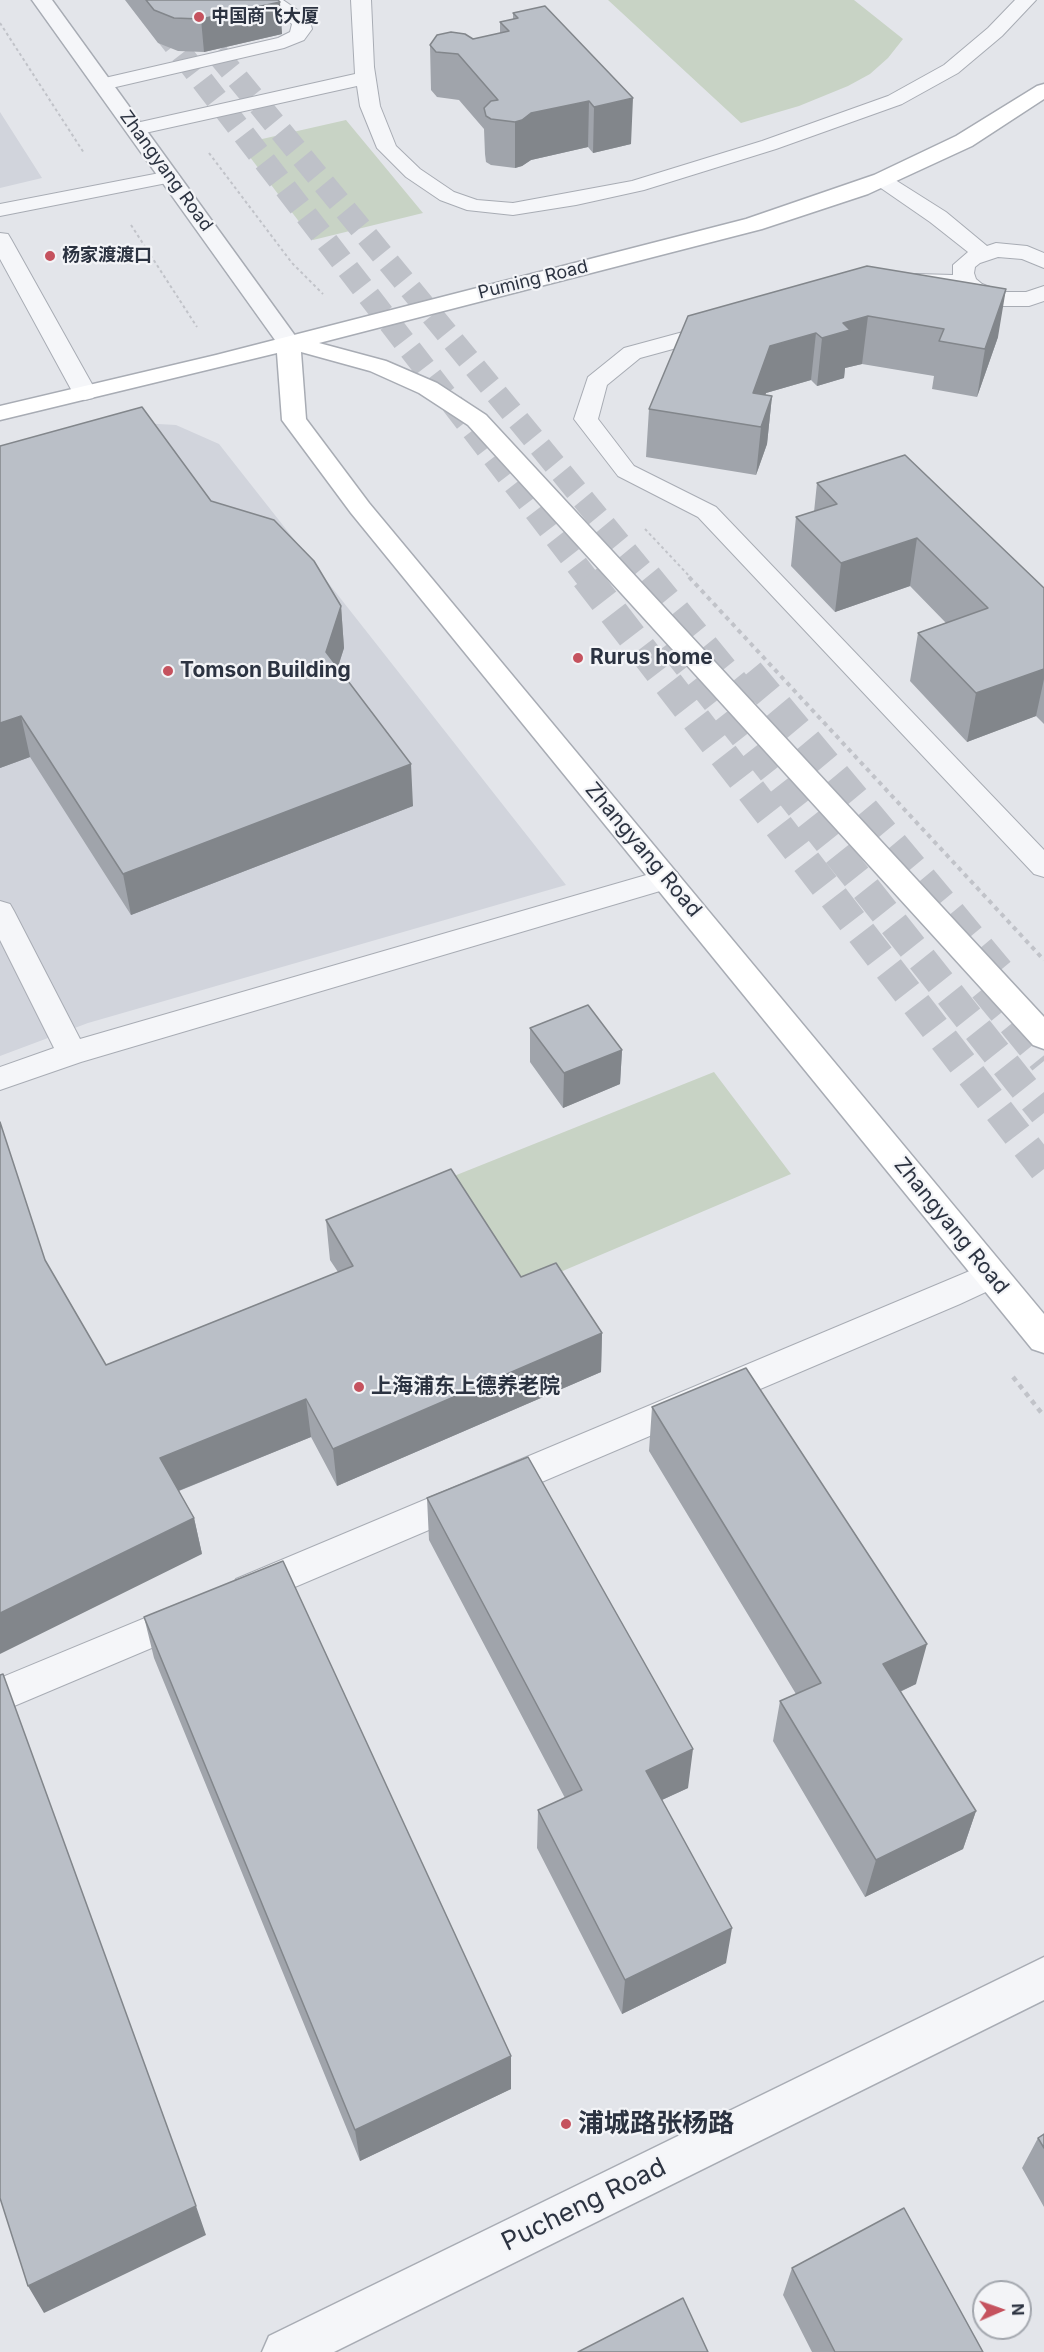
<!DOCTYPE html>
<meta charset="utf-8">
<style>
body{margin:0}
#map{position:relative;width:1044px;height:2352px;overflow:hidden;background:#e3e5ea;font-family:Inter,sans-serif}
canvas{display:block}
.north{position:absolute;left:972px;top:2280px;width:60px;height:60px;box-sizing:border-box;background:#f3f4f7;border:2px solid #a3a7ae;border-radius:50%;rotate:88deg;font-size:16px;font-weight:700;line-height:24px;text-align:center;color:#2c3341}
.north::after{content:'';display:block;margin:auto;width:21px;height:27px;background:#c5525e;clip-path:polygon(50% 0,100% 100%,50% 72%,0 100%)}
</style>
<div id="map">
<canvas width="1044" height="2352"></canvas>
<div class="north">N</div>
</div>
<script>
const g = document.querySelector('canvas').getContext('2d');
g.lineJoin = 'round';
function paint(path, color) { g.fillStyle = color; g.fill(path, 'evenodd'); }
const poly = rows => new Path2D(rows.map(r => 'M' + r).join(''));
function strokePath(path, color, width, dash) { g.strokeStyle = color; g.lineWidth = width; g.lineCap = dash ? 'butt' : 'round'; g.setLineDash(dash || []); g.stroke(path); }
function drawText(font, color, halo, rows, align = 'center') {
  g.font = font + ' Inter,"Noto Sans SC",sans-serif'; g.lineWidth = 4.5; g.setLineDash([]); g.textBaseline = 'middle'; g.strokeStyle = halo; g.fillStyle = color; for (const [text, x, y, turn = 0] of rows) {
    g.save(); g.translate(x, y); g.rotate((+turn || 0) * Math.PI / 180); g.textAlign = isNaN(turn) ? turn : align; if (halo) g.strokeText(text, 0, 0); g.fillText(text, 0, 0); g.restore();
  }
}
paint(poly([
 [0,112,42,178,0,188],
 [123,422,176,425,219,444,566,885,88,1023,0,1056,0,453]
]), '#d1d4dc');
paint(poly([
 [608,0,854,0,903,39,888,58,870,74,848,86,799,106,741,123],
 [346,120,423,213,313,240,240,144],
 [714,1072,791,1174,525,1287,454,1176]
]), '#c8d3c5');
strokePath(poly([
 [140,0,587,578],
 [173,0,648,578]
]), '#bec1c8', 23, [23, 11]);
strokePath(poly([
 [586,577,1044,1169],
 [647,577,755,709],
 [670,642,1044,1113],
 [749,672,1008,982],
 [984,988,1044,1061]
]), '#bec1c8', 30, [30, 15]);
const lane = poly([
 [260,0,283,0,309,18,312,29,304,40,284,48,103,90,96,88,93,84,96,80,278,38,290,32,292,24,260,0],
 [351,0,371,0,374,67,380,106,396,146,420,169,454,192,477,200,513,203,632,181,762,141,888,96,944,65,988,28,1015,0,1036,0,1002,36,958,73,902,104,776,149,644,190,576,205,513,215,467,210,440,200,406,177,377,148,360,106,357,86,136,135,129,133,126,129,129,125,136,123,355,74,351,0],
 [170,171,177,173,180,177,177,181,0,216,0,204,170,171],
 [882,174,889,176,946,212,987,246,996,243,1027,246,1044,253,1044,268,1022,259,998,257,980,263,975,267,974,273,976,279,982,284,1003,292,1026,292,1044,286,1044,301,1029,306,1000,306,966,294,960,288,908,286,905,281,908,276,916,274,953,275,953,265,968,252,930,222,875,184,872,180,875,176,882,174],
 [0,233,8,234,11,239,97,393,93,398,85,400,77,398,73,393,0,259,0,233],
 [720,322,728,324,731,329,728,334,640,358,607,385,598,419,634,466,716,507,1044,850,1044,877,1034,874,698,517,618,476,574,419,588,377,624,348,720,322],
 [667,869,677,872,681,879,677,886,81,1062,0,1090,0,1067,54,1048,0,940,0,901,10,904,14,911,80,1039,667,869],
 [991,1262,1003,1266,1007,1275,1003,1284,960,1304,262,1601,249,1606,236,1601,231,1590,236,1579,991,1262],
 [186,1601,199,1606,204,1617,199,1628,0,1712,0,1678,186,1601]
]);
const street = poly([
 [32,0,52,0,296,337,300,342,296,347,288,349,280,347,32,0],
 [1044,1957,1044,2000,334,2352,262,2352,269,2336,1044,1957]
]);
const secondary = poly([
 [1044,84,1044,99,972,146,868,194,762,229,319,343,386,361,437,383,486,415,1044,1017,1044,1049,1033,1045,468,425,419,393,370,371,301,352,306,419,369,503,1044,1314,1044,1353,1032,1349,351,513,282,420,277,353,0,420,0,406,216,355,746,219,874,175,956,136,1037,86,1044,84]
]);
strokePath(lane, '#a8acb4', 2);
strokePath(street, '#a8acb4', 3);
strokePath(secondary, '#a8acb4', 3);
strokePath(poly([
 [0,23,84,153],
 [209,153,292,263,323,294],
 [131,225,197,327],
 [645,529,691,578]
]), '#c1c3c9', 2, [3, 3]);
strokePath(poly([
 [689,577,1044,960]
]), '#c1c3c9', 4, [4.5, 4.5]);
strokePath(poly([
 [1013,1377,1044,1416]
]), '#c1c3c9', 4.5, [5, 5]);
paint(lane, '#f5f6f9');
paint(street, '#f5f6f9');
paint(secondary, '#fff');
paint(poly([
 [125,0,278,0,282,34,204,52,178,51,158,43],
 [513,13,631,144,593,153,588,147,531,160,522,166,515,168,491,165,486,162,485,154,484,129,459,100,437,97,431,90,430,45,473,39,500,33,500,22,513,19],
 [867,266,998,337,977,397,932,389,934,376,862,364,845,368,844,378,817,386,811,380,766,393,765,395,772,396,767,444,756,475,646,457,649,409],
 [0,446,211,501,341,606,344,648,338,667,413,806,131,915,30,757,0,768],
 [817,483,1044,588,1044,724,1036,716,967,742,910,681,918,633,946,623,910,586,835,612,791,566,796,517,814,512],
 [530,1028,622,1050,620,1084,563,1108,530,1062],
 [326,1220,521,1277,602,1333,601,1372,337,1486,311,1437,179,1491,194,1518,202,1554,45,1260,106,1365,338,1272,330,1260],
 [652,1407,916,1684,900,1692,976,1811,963,1849,865,1897,773,1741,780,1701,796,1694,649,1451],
 [427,1498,688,1788,662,1800,726,1963,622,2014,537,1848,538,1810,565,1798,429,1540],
 [144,1617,511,2089,360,2161,154,1658],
 [1044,2134,1044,2207,1022,2168,1038,2138],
 [792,2268,983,2352,812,2352,783,2295]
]), '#a0a4ab');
paint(poly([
 [280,2,282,34,204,52,201,19],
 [633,98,631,144,593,153,594,107],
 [589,101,588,147,531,160,522,166,515,168,515,122,531,113],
 [1006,289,998,337,977,397,985,349],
 [868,316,862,364,845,368,844,378,817,386,822,338,843,323],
 [816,333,811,380,766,393,754,425,753,393,770,346],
 [772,396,767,444,756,475,761,427],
 [917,538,910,586,835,612,841,563],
 [341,606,344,648,329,694,326,652],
 [1044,669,1044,679,1036,716,967,742,976,693],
 [21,716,30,757,0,768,0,723],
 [411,764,413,806,131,915,123,874],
 [622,1050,620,1084,563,1108,564,1073],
 [602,1333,601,1372,337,1486,333,1449],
 [306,1399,311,1437,168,1495,160,1458],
 [194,1518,202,1554,0,1654,0,1613],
 [927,1644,916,1684,873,1704,883,1664],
 [693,1749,688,1788,642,1809,646,1771],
 [976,1811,963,1849,865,1897,876,1860],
 [732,1928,726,1963,622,2014,625,1980],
 [511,2056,511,2089,360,2161,355,2130],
 [196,2206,206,2235,44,2313,28,2286]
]), '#82868b');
const building = poly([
 [146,0,278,0,280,2,201,19,174,18,154,10,146,0],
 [545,6,633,98,594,107,589,101,531,113,522,120,515,122,491,119,486,116,484,108,491,101,498,100,458,54,436,52,430,45,437,35,451,32,465,34,473,39,509,31,500,22,518,18,513,13,545,6],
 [867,266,1006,289,985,349,939,341,944,329,868,316,843,323,850,330,822,338,816,333,770,346,753,393,772,396,761,427,649,409,688,316,867,266],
 [142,407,211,501,274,520,314,561,341,606,326,652,411,764,123,874,21,716,0,723,0,446,142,407],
 [905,455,1044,588,1044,669,976,693,918,633,988,608,917,538,841,563,796,517,837,504,817,483,905,455],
 [588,1005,622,1050,564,1073,530,1028,588,1005],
 [0,1122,45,1260,106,1365,353,1266,326,1220,451,1169,521,1277,556,1263,602,1333,333,1449,306,1399,160,1458,194,1518,0,1613,0,1122],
 [746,1368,927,1644,883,1664,976,1811,876,1860,780,1701,821,1683,652,1407,746,1368],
 [528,1457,693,1749,646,1771,732,1928,625,1980,538,1810,582,1790,427,1498,528,1457],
 [283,1561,511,2056,355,2130,144,1617,283,1561],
 [3,1674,196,2206,28,2286,0,2198,0,1675,3,1674],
 [1044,2134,1044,2148,1038,2138,1044,2134],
 [904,2208,983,2352,835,2352,792,2268,904,2208],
 [683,2298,708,2352,578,2352,683,2298]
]);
paint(building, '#babfc7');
strokePath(building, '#82868b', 1.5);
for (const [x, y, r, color] of [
 [199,17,6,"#c5525e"],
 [50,256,6,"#c5525e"],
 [578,658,6,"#c5525e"],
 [168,671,6,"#c5525e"],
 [359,1387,6,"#c5525e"],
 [566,2124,6,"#c5525e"]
]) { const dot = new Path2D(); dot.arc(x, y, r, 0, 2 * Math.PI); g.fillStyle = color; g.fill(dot); strokePath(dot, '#f3f4f7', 2); }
drawText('bold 18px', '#2c3341', '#f3f4f7', [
 ["中国商飞大厦",211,17],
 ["杨家渡渡口",62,256]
], 'left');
drawText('18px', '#2c3341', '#f3f4f7', [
 ["Zhangyang Road",166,171,54],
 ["Puming Road",533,280,-14]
]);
drawText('bold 21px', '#2c3341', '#f3f4f7', [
 ["Rurus home",590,658],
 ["Tomson Building",180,671],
 ["上海浦东上德养老院",371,1387]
], 'left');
drawText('21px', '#2c3341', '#f3f4f7', [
 ["Zhangyang Road",643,850,50],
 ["Zhangyang Road",951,1226,51]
]);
drawText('bold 26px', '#2c3341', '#f3f4f7', [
 ["浦城路张杨路",578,2124]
], 'left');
drawText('26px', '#2c3341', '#f3f4f7', [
 ["Pucheng Road",584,2205,-26]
]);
</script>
